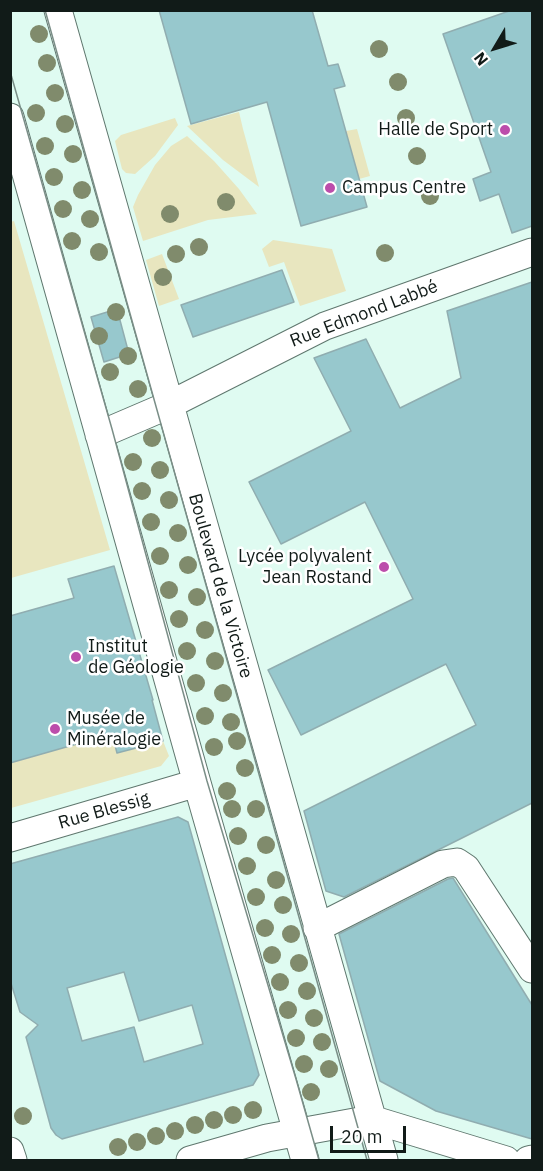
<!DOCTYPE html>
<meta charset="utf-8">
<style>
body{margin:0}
#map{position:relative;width:543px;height:1171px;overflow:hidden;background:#dffbf1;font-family:"IBM Plex Sans",sans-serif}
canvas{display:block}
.frame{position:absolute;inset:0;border:12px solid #111b18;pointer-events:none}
.north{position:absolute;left:465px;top:18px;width:60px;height:60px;-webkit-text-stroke:4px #fff;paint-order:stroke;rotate:232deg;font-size:16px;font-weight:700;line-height:24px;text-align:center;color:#111b18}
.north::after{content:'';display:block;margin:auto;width:21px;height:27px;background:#111b18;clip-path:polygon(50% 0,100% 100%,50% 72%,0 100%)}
.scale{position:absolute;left:330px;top:1126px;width:76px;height:27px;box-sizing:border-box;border:3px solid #111b18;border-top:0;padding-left:8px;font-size:18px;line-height:21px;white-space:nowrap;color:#111b18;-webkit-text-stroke:4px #fff;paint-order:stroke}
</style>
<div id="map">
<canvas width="543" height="1171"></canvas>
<div class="frame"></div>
<div class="north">N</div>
<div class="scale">20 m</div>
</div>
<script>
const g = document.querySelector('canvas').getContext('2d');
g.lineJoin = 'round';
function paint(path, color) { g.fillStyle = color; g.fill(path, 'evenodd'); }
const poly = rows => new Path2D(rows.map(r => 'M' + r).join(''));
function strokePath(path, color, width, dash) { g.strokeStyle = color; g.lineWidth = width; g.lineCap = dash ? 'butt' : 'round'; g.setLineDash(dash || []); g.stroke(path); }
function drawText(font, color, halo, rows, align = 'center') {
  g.font = font + ' "IBM Plex Sans",sans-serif'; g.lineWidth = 5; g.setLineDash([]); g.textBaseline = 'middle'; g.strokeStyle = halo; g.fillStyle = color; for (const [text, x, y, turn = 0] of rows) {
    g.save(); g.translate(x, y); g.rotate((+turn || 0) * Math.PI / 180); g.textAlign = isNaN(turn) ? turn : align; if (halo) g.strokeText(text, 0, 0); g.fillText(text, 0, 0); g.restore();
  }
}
paint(poly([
 [239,112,243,129,259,187,223,160,187,126],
 [175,118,178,125,155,156,135,174,126,173,122,169,115,141,121,135],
 [357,129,370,176,359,179,346,131],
 [187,136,214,161,239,189,257,214,208,220,143,241,133,207,138,195,155,165,171,146],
 [14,221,110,550,11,578,10,222],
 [273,240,332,249,346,291,300,306,284,262,269,267,262,249],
 [162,254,179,299,159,306,146,260],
 [112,734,118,753,163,741,169,756,161,766,11,808,11,763]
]), '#e8e6bf');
const building = poly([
 [159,10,312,10,328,66,338,64,345,86,334,89,367,207,301,226,267,102,191,124,159,10],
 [512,10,532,10,532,226,512,233,499,194,480,201,473,179,491,172,443,34,512,10],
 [282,270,294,302,193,337,181,305,282,270],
 [532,282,532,803,344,897,326,891,304,811,476,725,446,664,301,735,268,670,413,599,365,502,281,544,249,482,351,431,314,358,366,339,400,408,461,378,447,311,532,282],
 [117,309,129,354,104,362,91,317,117,309],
 [114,566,153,700,152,700,163,741,117,753,112,734,10,763,10,616,74,598,68,579,114,566],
 [178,817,188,822,259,1075,253,1085,62,1139,56,1135,51,1128,26,1037,38,1025,20,1012,10,980,10,864,178,817],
 [124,972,139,1021,192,1005,203,1044,144,1062,134,1027,82,1041,67,988,124,972],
 [453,878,532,1005,532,1139,436,1111,380,1081,339,934,448,879,453,878]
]);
paint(building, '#97c8cd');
strokePath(building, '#90adb0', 1.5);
const minor = poly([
 [58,10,384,1160],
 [10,117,197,783,305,1160],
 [99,435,169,405,325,326,532,252],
 [10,838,197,783],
 [317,928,443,864,457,862,466,868,532,969],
 [371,1119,506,1160],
 [10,1151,13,1160],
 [190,1160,267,1138,371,1119],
 [528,1160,532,1159]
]);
strokePath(minor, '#5f776e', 29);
strokePath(minor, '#fff', 27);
strokePath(poly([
 [45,10,367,1160],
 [10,71,112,429,207,781,296,1079,319,1160]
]), '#7a8e87', 1.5);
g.fillStyle = '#808b6c';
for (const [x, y] of [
 [39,34],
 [379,49],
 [47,63],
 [398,82],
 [55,93],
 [36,113],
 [406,118],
 [65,124],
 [45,146],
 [73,154],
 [417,156],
 [54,177],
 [82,190],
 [430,196],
 [226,202],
 [63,209],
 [170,214],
 [90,219],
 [72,241],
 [199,247],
 [99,252],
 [385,253],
 [176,254],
 [163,277],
 [116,312],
 [99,336],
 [128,356],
 [110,372],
 [138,389],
 [152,438],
 [133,462],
 [160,470],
 [142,491],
 [169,500],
 [151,522],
 [178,533],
 [160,556],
 [188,565],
 [169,590],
 [197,597],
 [179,619],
 [205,630],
 [187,651],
 [215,661],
 [196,683],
 [223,693],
 [205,716],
 [231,722],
 [237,741],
 [214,747],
 [245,768],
 [227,791],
 [232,809],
 [256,809],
 [238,836],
 [266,845],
 [247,866],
 [276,880],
 [256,897],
 [283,905],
 [265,928],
 [291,934],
 [272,955],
 [299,963],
 [280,982],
 [307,991],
 [288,1010],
 [314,1018],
 [296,1038],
 [322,1042],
 [304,1064],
 [329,1069],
 [311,1092],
 [253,1110],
 [233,1115],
 [23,1116],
 [214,1120],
 [195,1125],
 [175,1131],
 [156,1136],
 [137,1142],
 [118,1147]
]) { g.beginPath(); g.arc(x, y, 9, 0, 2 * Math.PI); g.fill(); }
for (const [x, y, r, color] of [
 [505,130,6,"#bc4dab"],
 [330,188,6,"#bc4dab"],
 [384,567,6,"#bc4dab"],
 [76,657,6,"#bc4dab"],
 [55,729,6,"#bc4dab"]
]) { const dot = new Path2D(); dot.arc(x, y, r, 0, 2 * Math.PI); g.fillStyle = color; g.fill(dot); strokePath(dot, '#fff', 2); }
drawText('18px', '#111b18', '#fff', [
 ["Halle de Sport",493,130,"right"],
 ["Campus Centre",342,188],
 ["Lycée polyvalent",372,557,"right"],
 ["Jean Rostand",372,578,"right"],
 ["Institut",88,647],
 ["de Géologie",88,668],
 ["Musée de",67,719],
 ["Minéralogie",67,740]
], 'left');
drawText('18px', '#111b18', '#fff', [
 ["Rue Edmond Labbé",364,314,-21],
 ["Boulevard de la Victoire",220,586,74],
 ["Rue Blessig",104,811,-16]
]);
</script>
